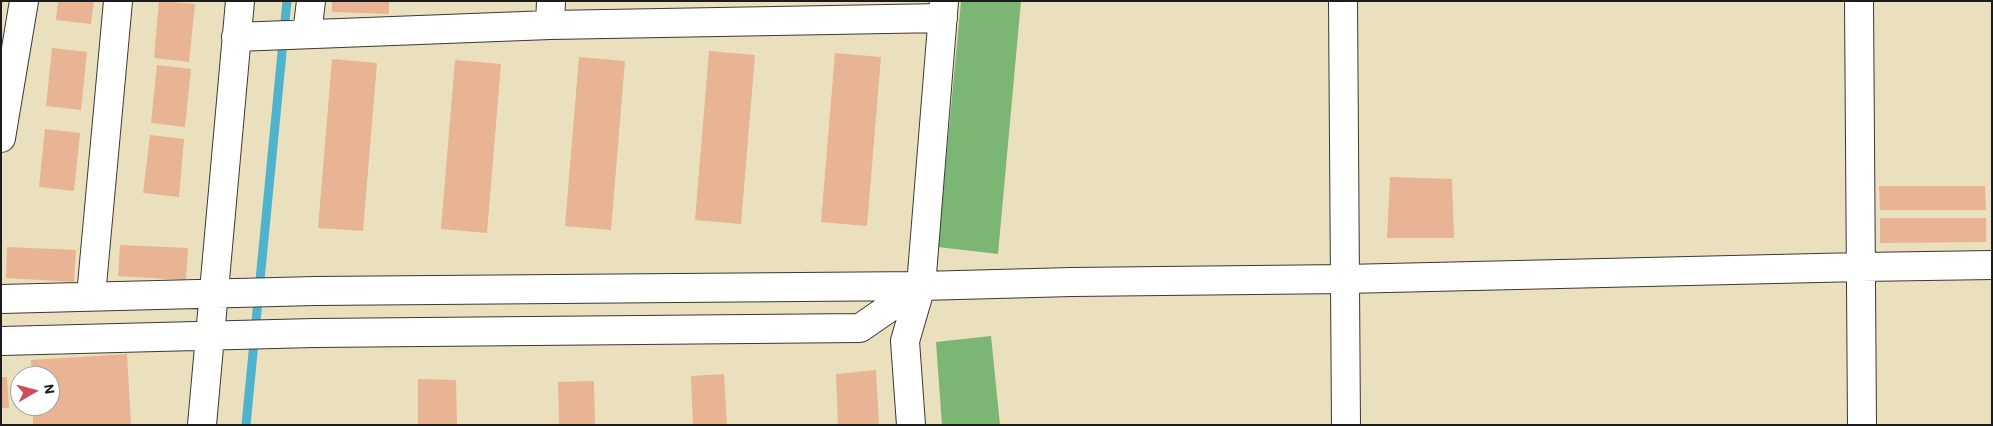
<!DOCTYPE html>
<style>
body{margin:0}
#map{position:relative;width:1993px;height:426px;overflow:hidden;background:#ebe0bd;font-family:Itim,sans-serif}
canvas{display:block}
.frame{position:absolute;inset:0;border:2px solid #1c1c1c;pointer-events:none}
.north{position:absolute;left:10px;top:366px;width:50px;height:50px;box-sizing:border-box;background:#fff;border:1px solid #a4a4a4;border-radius:50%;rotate:82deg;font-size:14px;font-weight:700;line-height:20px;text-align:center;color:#1c1c1c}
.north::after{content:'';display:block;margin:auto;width:18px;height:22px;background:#d1495b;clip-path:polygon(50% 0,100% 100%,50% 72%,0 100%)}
</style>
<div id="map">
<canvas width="1993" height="426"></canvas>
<div class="frame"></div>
<div class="north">N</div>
</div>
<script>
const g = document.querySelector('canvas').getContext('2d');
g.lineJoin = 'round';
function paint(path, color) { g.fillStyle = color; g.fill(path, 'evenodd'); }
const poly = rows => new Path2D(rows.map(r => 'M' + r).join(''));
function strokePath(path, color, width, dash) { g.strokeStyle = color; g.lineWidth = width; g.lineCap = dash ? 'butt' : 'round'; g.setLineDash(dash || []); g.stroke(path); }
paint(poly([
 [961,1,1021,1,998,254,938,247],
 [991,336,1000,425,942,425,936,342]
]), '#7cb674');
strokePath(poly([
 [246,425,287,1]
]), '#4fb3ce', 9);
paint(poly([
 [58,1,94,1,91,24,56,20],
 [159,1,195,4,189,62,154,58],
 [332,1,389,1,389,14,332,12],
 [52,48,87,52,81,110,46,106],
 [709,51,755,55,741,224,695,220],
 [835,53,881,57,867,226,821,222],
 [579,57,625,61,611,230,565,226],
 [332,59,377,63,363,231,318,228],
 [455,60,501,64,487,233,441,229],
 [157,65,191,69,185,127,151,123],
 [45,129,80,133,74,191,39,187],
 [150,135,184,139,179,197,143,193],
 [1390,177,1452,179,1454,238,1387,238],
 [1879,186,1985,186,1986,210,1880,210],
 [1880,218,1986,218,1986,242,1880,243],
 [120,245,188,248,186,280,118,276],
 [7,247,76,250,74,282,6,278],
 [127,354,131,425,33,425,33,406,50,406,50,376,32,376,31,360],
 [876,370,879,425,838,425,836,374],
 [724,374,727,425,693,425,691,376],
 [1,377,7,377,9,408,1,408],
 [418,379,456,380,457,425,418,425],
 [594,381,595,425,559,425,558,382]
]), '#e8b493');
const minor = poly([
 [1343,1,1346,425],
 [1859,1,1862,425],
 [550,25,551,1],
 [307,34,311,1],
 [236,37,550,25,943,18],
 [1,138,24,1],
 [91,296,118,1],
 [1,299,315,291,921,286,1072,282,1345,279,1861,267,1992,265],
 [1,341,314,333,860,328,921,286],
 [202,425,240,1],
 [911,425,905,341,921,286,944,1]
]);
strokePath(minor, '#3b3934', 30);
strokePath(minor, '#fff', 28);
</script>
